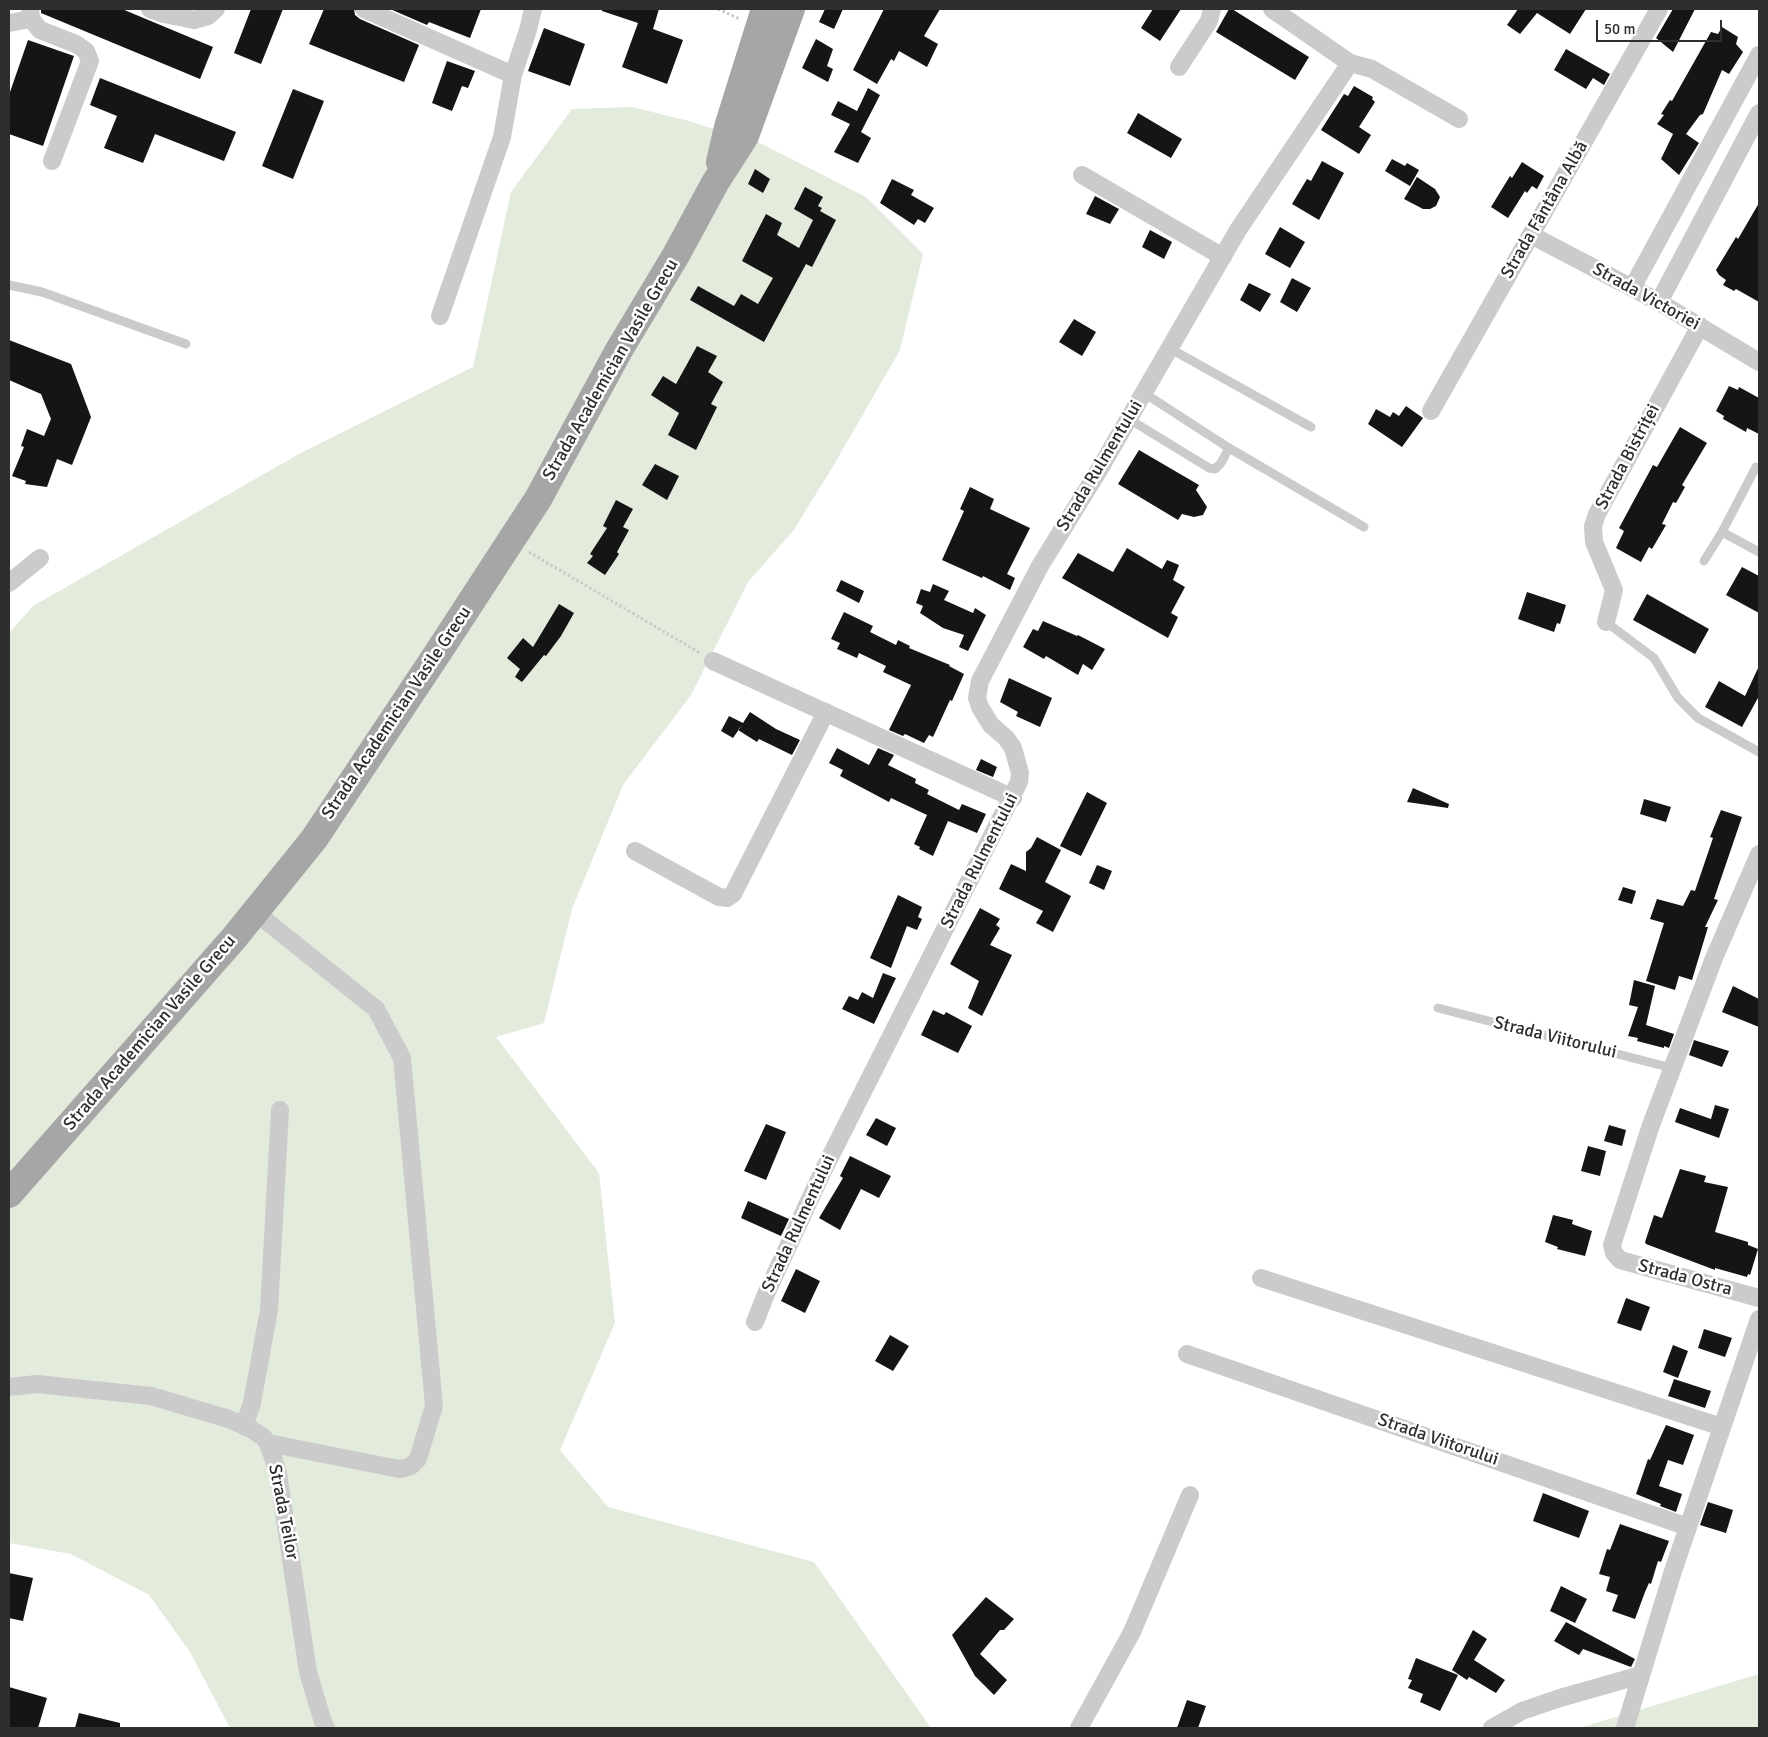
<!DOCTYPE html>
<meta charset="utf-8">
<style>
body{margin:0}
#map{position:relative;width:1768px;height:1737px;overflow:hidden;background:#fff;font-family:Signika,sans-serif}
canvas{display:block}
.frame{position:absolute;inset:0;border:10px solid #2e2e2e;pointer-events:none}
.scale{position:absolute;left:1596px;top:20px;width:126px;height:22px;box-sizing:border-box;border:2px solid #2e2e2e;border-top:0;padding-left:6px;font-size:15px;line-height:18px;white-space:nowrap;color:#2e2e2e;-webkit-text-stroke:4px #fff;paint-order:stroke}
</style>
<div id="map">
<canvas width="1768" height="1737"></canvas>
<div class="frame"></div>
<div class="scale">50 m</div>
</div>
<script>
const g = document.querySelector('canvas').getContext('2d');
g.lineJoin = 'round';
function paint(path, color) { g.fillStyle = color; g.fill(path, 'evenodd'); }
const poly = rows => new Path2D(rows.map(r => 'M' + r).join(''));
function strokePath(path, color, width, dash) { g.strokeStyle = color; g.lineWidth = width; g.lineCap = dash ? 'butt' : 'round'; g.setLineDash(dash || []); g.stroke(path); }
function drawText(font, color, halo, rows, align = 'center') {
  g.font = font + ' Signika,sans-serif'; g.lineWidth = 5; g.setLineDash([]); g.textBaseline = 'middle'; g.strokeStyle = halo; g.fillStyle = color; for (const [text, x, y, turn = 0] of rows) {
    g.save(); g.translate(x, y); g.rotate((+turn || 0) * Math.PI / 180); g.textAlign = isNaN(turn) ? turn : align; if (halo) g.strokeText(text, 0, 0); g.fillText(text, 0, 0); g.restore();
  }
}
paint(poly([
 [632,107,689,121,707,127,750,138,866,197,923,254,900,350,832,468,793,531,748,582,691,695,623,785,572,909,544,1023,496,1037,599,1173,615,1323,560,1450,608,1507,814,1562,931,1728,230,1728,190,1652,149,1595,71,1554,9,1543,9,633,33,606,299,454,473,367,511,192,572,109],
 [1759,1674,1759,1728,1579,1728]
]), '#e3ebdc');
paint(poly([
 [41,9,122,9,213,47,200,79,41,13],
 [251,9,283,9,261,64,234,53],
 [324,9,354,9,355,15,360,19,419,45,404,82,309,44],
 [390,9,481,9,470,38,429,22,427,25],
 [602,9,659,9,653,29,683,40,667,84,622,67,638,23,602,11],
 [825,9,843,9,834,29,819,22],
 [884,9,940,9,924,36,938,44,927,67,899,51,894,61,891,59,877,84,853,70],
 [1153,9,1181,9,1160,41,1141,28],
 [1229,9,1232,9,1309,57,1295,80,1216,32],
 [1518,9,1586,9,1570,34,1537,13,1520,34,1507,25],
 [1673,9,1695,9,1673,52,1656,38],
 [1722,27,1738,37,1736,44,1743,52,1729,74,1722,70,1703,114,1700,115,1686,134,1699,143,1679,175,1661,159,1673,134,1657,124,1664,115,1661,114,1670,100,1672,101,1711,32,1718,34],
 [544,28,585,44,570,86,528,71],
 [816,39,833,49,827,66,833,69,828,82,802,68],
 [28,40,74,56,43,146,9,134,9,95],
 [1566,49,1610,74,1604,85,1593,78,1586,89,1554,70],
 [447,61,475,71,468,88,462,86,452,111,432,103],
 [100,78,236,132,224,161,155,134,143,163,104,148,117,116,90,105],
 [1354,86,1373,97,1372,99,1375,102,1359,127,1371,135,1359,154,1321,130,1344,94,1348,96],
 [868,88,880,95,861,132,871,138,858,163,834,152,850,124,831,115,838,101,857,111],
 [293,89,324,101,293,179,262,166],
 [1138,113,1182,139,1171,158,1127,133],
 [1392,159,1405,166,1407,163,1419,170,1410,186,1385,171],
 [1322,161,1344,173,1319,220,1292,204,1307,179,1311,181],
 [1522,162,1544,176,1537,189,1532,186,1527,193,1525,191,1508,218,1491,207,1510,176,1512,178],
 [755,169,770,179,763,193,748,184],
 [1417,177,1435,189,1440,197,1436,206,1430,209,1423,209,1404,199],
 [892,179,914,190,911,195,934,208,925,223,918,219,914,225,880,203],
 [805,187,823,197,818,206,822,208,820,211,836,220,812,267,806,264,764,342,690,300,698,286,734,306,741,294,758,304,773,278,742,261,766,214,782,223,777,235,799,248,813,220,794,209],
 [1095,196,1119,209,1110,224,1086,214],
 [1759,203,1759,302,1736,289,1734,291,1723,285,1726,280,1719,275,1716,270,1736,237,1738,239],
 [1280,227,1305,242,1290,268,1265,254],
 [1150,230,1172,242,1164,259,1142,247],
 [1292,278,1311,288,1297,312,1280,302],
 [1249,283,1271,294,1260,312,1240,300],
 [1074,319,1096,332,1082,356,1059,342],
 [9,340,71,364,91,417,72,465,57,459,47,487,25,484,26,481,12,476,24,447,21,446,27,429,44,436,51,419,41,394,9,380],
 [697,346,717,356,708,372,723,382,711,404,717,407,696,450,668,435,679,413,651,395,663,376,676,384],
 [1729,386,1738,390,1739,387,1759,398,1759,434,1747,428,1746,432,1723,419,1724,416,1716,411],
 [1406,406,1423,418,1402,447,1368,424,1376,409,1390,417,1393,412,1399,416],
 [1680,427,1707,443,1682,485,1685,487,1676,503,1673,502,1662,524,1666,525,1652,549,1649,547,1641,562,1616,548,1624,531,1619,528,1653,465,1657,467],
 [1139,450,1199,485,1196,490,1207,507,1203,515,1194,517,1182,514,1178,520,1118,484],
 [655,464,679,476,667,500,642,485],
 [970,487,994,499,990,509,1030,528,1007,574,1015,578,1010,590,983,576,982,578,942,560,964,511,960,509],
 [616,500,633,509,623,527,629,530,617,552,619,554,605,575,587,563,593,556,590,554,607,528,603,526],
 [1127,548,1162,569,1167,560,1179,565,1173,580,1185,587,1171,613,1178,617,1168,638,1062,578,1078,553,1113,572],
 [1742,567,1759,576,1759,613,1726,595],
 [841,580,864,591,859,603,836,591],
 [933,584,949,591,944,600,973,613,975,608,986,615,968,651,959,647,964,635,943,628,920,613,923,606,916,603,921,589,930,592],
 [1527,592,1566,605,1560,624,1557,623,1554,632,1518,619],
 [1647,594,1709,629,1695,654,1633,620],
 [559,604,574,613,561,636,546,656,544,655,522,682,515,677,520,669,507,658,523,638,533,647],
 [844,612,873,626,870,632,896,645,898,640,910,646,909,648,950,665,949,666,964,674,952,701,950,700,933,737,929,735,924,743,905,734,903,736,889,730,911,685,883,672,886,666,859,653,857,658,837,649,840,643,831,639],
 [1043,621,1077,636,1078,635,1105,649,1092,670,1083,664,1078,675,1046,656,1044,659,1023,647,1033,629,1038,631],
 [1759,666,1759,696,1742,727,1705,707,1719,681,1745,696],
 [1009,678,1052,698,1040,727,1016,716,1018,712,1000,702],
 [750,712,776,729,800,740,792,755,759,739,757,742,738,730,742,725,733,738,721,731,729,716,743,723],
 [837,748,869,765,878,748,894,755,888,765,916,779,915,783,929,790,927,794,959,810,962,804,986,814,977,833,948,821,933,856,919,849,920,847,914,844,927,815,891,798,889,802,840,776,843,770,829,763],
 [981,759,997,767,993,777,976,770],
 [1413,788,1449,804,1448,808,1407,802],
 [1087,792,1107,803,1081,856,1060,846],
 [1644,799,1671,807,1666,822,1640,814],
 [1721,810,1742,817,1714,899,1718,900,1705,927,1708,927,1692,980,1679,976,1675,990,1646,981,1664,923,1650,919,1657,899,1683,906,1691,890,1695,891,1713,838,1710,837],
 [1037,837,1061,850,1045,882,1071,896,1053,932,1036,923,1043,911,999,889,1011,864,1026,871,1026,852,1031,848],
 [1097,865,1112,871,1104,890,1089,883],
 [1623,887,1636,891,1632,904,1618,900],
 [898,895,922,907,918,917,922,919,917,930,907,926,891,968,870,958],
 [980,908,1000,919,996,925,1000,928,990,945,1012,955,982,1016,968,1008,979,981,950,964],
 [883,973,896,978,874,1024,842,1009,849,996,858,1000,862,992,873,998],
 [1634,980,1655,986,1646,1025,1674,1034,1669,1048,1664,1046,1664,1048,1637,1041,1638,1038,1628,1036,1638,1007,1629,1005],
 [1733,986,1759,999,1759,1027,1722,1012],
 [933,1010,944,1015,946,1012,972,1026,958,1053,921,1035],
 [1694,1040,1729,1051,1722,1067,1689,1055],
 [1715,1105,1729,1109,1719,1138,1675,1122,1680,1108,1711,1119],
 [876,1118,896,1128,887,1146,866,1135],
 [766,1124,786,1132,766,1180,744,1171],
 [1609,1125,1626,1130,1622,1146,1604,1141],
 [1588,1146,1606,1151,1600,1176,1581,1171],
 [850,1156,891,1176,879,1198,861,1189,840,1230,819,1218,843,1178,840,1176],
 [1680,1169,1706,1176,1704,1182,1728,1187,1715,1232,1748,1242,1748,1245,1758,1249,1750,1275,1748,1274,1747,1277,1715,1268,1715,1270,1646,1244,1645,1242,1654,1215,1662,1218],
 [748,1201,789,1219,781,1236,741,1218],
 [1553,1215,1573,1220,1572,1224,1592,1231,1585,1256,1557,1249,1558,1247,1545,1242],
 [796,1269,820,1281,805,1313,781,1301],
 [1626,1298,1650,1307,1641,1331,1617,1323],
 [1704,1329,1732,1338,1725,1357,1698,1348],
 [890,1335,909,1346,893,1371,875,1361],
 [1673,1345,1688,1351,1678,1378,1663,1372],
 [1674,1379,1711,1391,1705,1408,1668,1396],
 [1666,1425,1694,1435,1683,1465,1668,1460,1659,1486,1682,1494,1676,1512,1660,1506,1661,1504,1636,1494,1648,1459,1650,1460],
 [1543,1493,1589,1511,1579,1538,1533,1521],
 [1708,1502,1733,1510,1726,1533,1700,1525],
 [1620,1524,1669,1541,1661,1562,1658,1561,1651,1584,1649,1583,1645,1592,1635,1619,1612,1611,1618,1595,1606,1591,1610,1577,1599,1574,1607,1549,1610,1550],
 [9,1573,33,1578,23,1621,9,1618],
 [1561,1586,1587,1599,1575,1623,1550,1611],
 [986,1597,1014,1619,1004,1630,1000,1630,980,1654,1007,1680,994,1695,975,1676,952,1635],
 [1566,1622,1635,1659,1631,1667,1583,1649,1579,1655,1554,1641],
 [1473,1630,1487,1639,1474,1660,1505,1680,1496,1693,1469,1677,1467,1680,1452,1670],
 [1416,1658,1458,1675,1440,1711,1420,1702,1423,1694,1408,1688,1412,1680,1408,1679],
 [9,1687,47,1698,38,1728,9,1728],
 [1187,1700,1206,1706,1198,1728,1177,1728],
 [79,1713,120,1723,120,1728,75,1728]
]), '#151515');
strokePath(poly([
 [718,9,740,19],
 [529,552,700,653]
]), '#cbcbcb', 3, [2.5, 2.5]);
strokePath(poly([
 [9,285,42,292,186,344],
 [1169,348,1311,427],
 [1144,393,1229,448],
 [1129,419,1209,468,1215,469,1221,463,1229,448,1364,527],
 [1756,467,1722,532,1759,552],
 [1704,561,1722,532],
 [1606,622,1654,658,1678,698,1698,718,1759,752],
 [1438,1008,1672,1068]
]), '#cbcbcb', 9);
strokePath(poly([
 [30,9,31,19,40,30,76,44,86,51,90,61,52,161],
 [150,9,164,14,194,20,208,16,216,9],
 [364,9,513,75],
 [1272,9,1350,63,1372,69,1459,119],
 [9,23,31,19],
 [1179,67,1209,21,1212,9],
 [1082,175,1223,257],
 [1531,235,1659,302,1759,362],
 [1632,288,1759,55],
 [1659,302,1759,113],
 [440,316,502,137,513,75,528,30,533,9],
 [1431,411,1659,9],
 [9,583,40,558],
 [1606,622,1614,590,1594,542,1593,526,1597,514,1700,326],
 [713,661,1013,798],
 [635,851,719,897,727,898,733,894,826,712],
 [1759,854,1714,958,1651,1125,1612,1245,1614,1253,1620,1260,1759,1298],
 [255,912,376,1009,402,1058,434,1406,418,1459,411,1466,405,1468,399,1469,268,1443],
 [1261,1278,1722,1427],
 [755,1322,766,1294,822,1173,1019,782,1020,773,1013,748,1006,738,991,725,980,707,977,698,980,681,1040,566,1099,470,1238,230,1350,63],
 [1187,1354,1688,1527],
 [9,1387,37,1384,151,1396,229,1419,251,1429,263,1437,268,1443,278,1473,308,1672,323,1722,326,1728],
 [244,1426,252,1403,269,1310,280,1110],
 [1079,1728,1132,1632,1190,1495],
 [1492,1728,1522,1711,1560,1698,1641,1675],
 [1625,1728,1673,1571,1759,1319]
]), '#cbcbcb', 18);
strokePath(poly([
 [720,162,728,127,765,9],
 [9,1194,234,938,314,839,437,654,538,499,619,350,676,255,715,183,745,136,791,9]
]), '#a6a6a6', 28);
drawText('18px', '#2e2e2e', '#fff', [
 ["Strada Fântâna Albă",1545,210,-60],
 ["Strada Victoriei",1646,297,29],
 ["Strada Academician Vasile Grecu",611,370,-60],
 ["Strada Bistriței",1628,457,-62],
 ["Strada Rulmentului",1100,466,-59],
 ["Strada Academician Vasile Grecu",397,713,-56],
 ["Strada Rulmentului",980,861,-63],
 ["Strada Academician Vasile Grecu",150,1033,-49],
 ["Strada Viitorului",1555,1038,14],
 ["Strada Rulmentului",799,1224,-65],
 ["Strada Ostra",1685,1278,15],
 ["Strada Viitorului",1438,1440,19],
 ["Strada Teilor",283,1512,79]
]);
</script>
